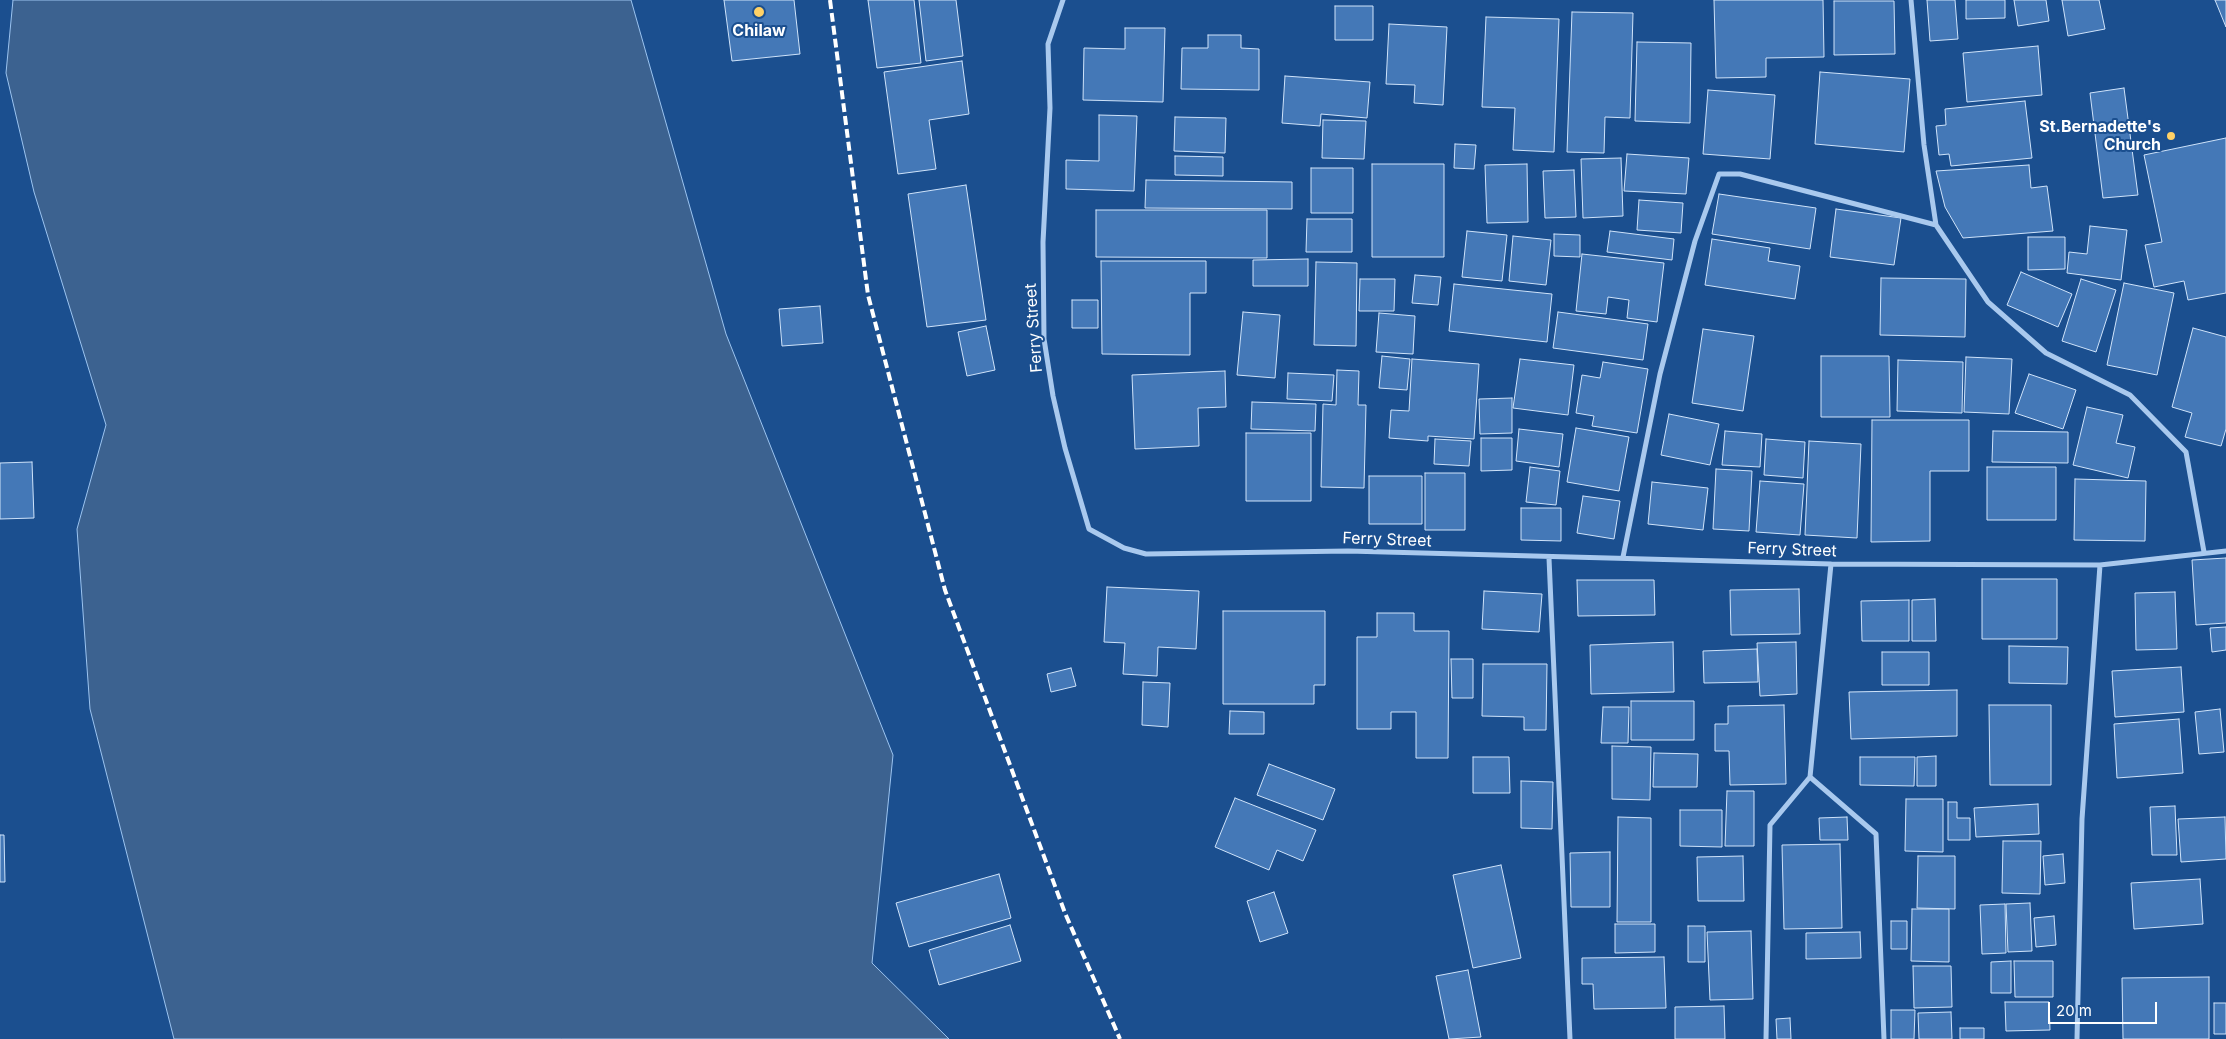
<!DOCTYPE html>
<style>
body{margin:0}
#map{position:relative;width:2226px;height:1039px;overflow:hidden;background:#1b4f8f;font-family:Inter,sans-serif}
canvas{display:block}
.scale{position:absolute;left:2048px;top:1002px;width:109px;height:22px;box-sizing:border-box;border:2px solid #fff;border-top:0;padding-left:6px;font-size:15px;line-height:18px;white-space:nowrap;color:#fff;-webkit-text-stroke:4px #1b4f8f;paint-order:stroke}
</style>
<div id="map">
<canvas width="2226" height="1039"></canvas>
<div class="scale">20 m</div>
</div>
<script>
const g = document.querySelector('canvas').getContext('2d');
g.lineJoin = 'round';
function paint(path, color) { g.fillStyle = color; g.fill(path, 'evenodd'); }
const poly = rows => new Path2D(rows.map(r => 'M' + r).join(''));
function strokePath(path, color, width, dash) { g.strokeStyle = color; g.lineWidth = width; g.lineCap = dash ? 'butt' : 'round'; g.setLineDash(dash || []); g.stroke(path); }
function drawText(font, color, halo, rows, align = 'center') {
  g.font = font + ' Inter,sans-serif'; g.lineWidth = 4; g.setLineDash([]); g.textBaseline = 'middle'; g.strokeStyle = halo; g.fillStyle = color; for (const [text, x, y, turn = 0] of rows) {
    g.save(); g.translate(x, y); g.rotate((+turn || 0) * Math.PI / 180); g.textAlign = isNaN(turn) ? turn : align; if (halo) g.strokeText(text, 0, 0); g.fillText(text, 0, 0); g.restore();
  }
}
const water = poly([
 [13,0,631,0,726,334,893,755,872,963,949,1039,174,1039,90,709,77,529,106,425,34,192,6,73,13,0]
]);
paint(water, '#3c6290');
strokePath(water, '#9cc4f0', 1);
const building = poly([
 [724,0,794,0,800,54,732,61,724,0],
 [868,0,914,0,921,63,877,68,868,0],
 [919,0,956,0,963,56,926,61,919,0],
 [1714,0,1823,0,1824,57,1766,58,1766,77,1716,78,1714,0],
 [1927,0,1955,0,1958,39,1930,41,1927,0],
 [1966,0,2005,0,2005,18,1966,19,1966,0],
 [2014,0,2046,0,2049,21,2018,26,2014,0],
 [2062,0,2099,0,2105,29,2068,36,2062,0],
 [2215,0,2226,0,2226,27,2215,0],
 [1834,1,1894,1,1895,54,1834,55,1834,1],
 [1335,6,1373,6,1373,40,1335,40,1335,6],
 [1572,12,1633,13,1630,118,1605,117,1604,153,1567,152,1572,12],
 [1486,17,1559,19,1554,152,1513,150,1515,108,1482,107,1486,17],
 [1389,24,1447,27,1443,105,1414,103,1415,85,1386,84,1389,24],
 [1125,28,1165,28,1163,102,1083,100,1084,48,1125,49,1125,28],
 [1208,35,1241,35,1241,48,1259,49,1259,90,1181,89,1182,48,1208,48,1208,35],
 [1637,42,1691,43,1690,123,1635,121,1637,42],
 [2038,46,2042,95,1967,102,1963,53,2038,46],
 [962,61,969,114,929,120,936,169,898,174,884,72,962,61],
 [1820,72,1910,79,1904,152,1815,144,1820,72],
 [1285,76,1370,82,1367,118,1321,114,1320,126,1282,123,1285,76],
 [2124,88,2138,195,2103,198,2090,93,2124,88],
 [1708,90,1775,95,1770,159,1703,154,1708,90],
 [2025,101,2032,158,1951,166,1949,154,1939,155,1936,126,1946,125,1945,109,2025,101],
 [1099,115,1137,116,1134,191,1066,189,1066,160,1099,161,1099,115],
 [1175,117,1226,118,1225,153,1174,151,1175,117],
 [1323,120,1366,121,1364,159,1322,158,1323,120],
 [2226,138,2226,293,2188,300,2184,281,2154,287,2145,245,2162,242,2144,155,2226,138],
 [1455,144,1476,145,1474,169,1454,168,1455,144],
 [1627,154,1689,158,1686,194,1624,191,1627,154],
 [1175,156,1223,157,1223,176,1175,175,1175,156],
 [1621,158,1623,216,1583,218,1581,159,1621,158],
 [1372,164,1444,164,1444,257,1372,257,1372,164],
 [1527,164,1528,222,1487,223,1485,165,1527,164],
 [2029,165,2031,188,2047,186,2053,231,1963,238,1945,207,1936,171,2029,165],
 [1311,168,1353,168,1353,213,1311,213,1311,168],
 [1574,170,1576,217,1545,218,1543,171,1574,170],
 [1146,180,1292,182,1292,209,1145,208,1146,180],
 [966,185,986,320,927,327,908,194,966,185],
 [1719,194,1816,208,1810,249,1712,234,1719,194],
 [1639,200,1683,203,1681,233,1637,230,1639,200],
 [1836,209,1901,218,1894,265,1830,257,1836,209],
 [1096,210,1267,210,1267,258,1096,257,1096,210],
 [1307,219,1352,219,1352,252,1306,252,1307,219],
 [2090,226,2127,230,2121,280,2067,273,2069,252,2087,254,2090,226],
 [1467,231,1507,235,1502,281,1462,277,1467,231],
 [1610,231,1674,239,1672,260,1607,252,1610,231],
 [1554,234,1580,235,1580,257,1554,256,1554,234],
 [1513,236,1551,240,1546,285,1509,281,1513,236],
 [2028,237,2065,237,2065,269,2028,270,2028,237],
 [1712,239,1770,248,1768,261,1800,266,1795,299,1705,285,1712,239],
 [1582,254,1664,263,1657,322,1627,318,1629,300,1608,297,1606,314,1576,311,1582,254],
 [1308,259,1308,286,1253,286,1253,260,1308,259],
 [1101,261,1206,261,1206,293,1190,293,1190,355,1102,354,1101,261],
 [1316,262,1357,263,1356,346,1314,345,1316,262],
 [2021,272,2072,294,2058,327,2007,305,2021,272],
 [1415,275,1441,277,1438,305,1412,303,1415,275],
 [1881,278,1966,279,1965,337,1880,335,1881,278],
 [1360,279,1395,279,1394,311,1359,311,1360,279],
 [2081,279,2116,290,2096,352,2062,341,2081,279],
 [2124,283,2174,293,2157,375,2107,365,2124,283],
 [1454,284,1552,294,1547,342,1449,331,1454,284],
 [1072,300,1098,300,1098,328,1072,328,1072,300],
 [820,306,823,343,782,346,779,309,820,306],
 [1243,312,1280,315,1275,378,1237,375,1243,312],
 [1558,312,1648,324,1643,360,1553,348,1558,312],
 [1379,313,1415,316,1413,354,1376,352,1379,313],
 [986,326,995,370,967,376,958,332,986,326],
 [2193,328,2226,337,2226,429,2221,446,2185,437,2192,413,2172,407,2193,328],
 [1703,329,1754,336,1743,411,1692,403,1703,329],
 [1382,356,1410,359,1407,390,1379,388,1382,356],
 [1821,356,1889,356,1890,417,1821,417,1821,356],
 [1966,357,2012,359,2009,414,1964,412,1966,357],
 [1412,359,1479,364,1474,439,1428,436,1428,441,1389,438,1391,410,1409,411,1412,359],
 [1520,359,1574,365,1568,415,1513,408,1520,359],
 [1898,360,1963,362,1962,413,1897,411,1898,360],
 [1603,362,1648,369,1637,433,1592,426,1594,416,1576,413,1582,375,1600,378,1603,362],
 [1337,370,1359,371,1358,405,1366,405,1364,488,1321,487,1323,404,1336,405,1337,370],
 [1225,371,1226,407,1198,408,1199,446,1135,449,1132,375,1225,371],
 [1288,373,1334,375,1332,401,1287,399,1288,373],
 [2029,374,2076,390,2063,429,2015,413,2029,374],
 [1512,398,1512,433,1480,434,1479,399,1512,398],
 [1252,402,1316,404,1315,431,1251,429,1252,402],
 [2087,407,2123,415,2116,443,2135,447,2128,478,2073,465,2087,407],
 [1669,414,1719,424,1710,465,1661,455,1669,414],
 [1872,420,1969,420,1969,471,1930,471,1930,541,1871,542,1872,420],
 [1576,428,1629,437,1619,491,1567,482,1576,428],
 [1519,429,1563,434,1559,467,1516,461,1519,429],
 [1725,431,1762,434,1760,467,1722,465,1725,431],
 [1993,431,2068,432,2068,463,1992,462,1993,431],
 [1246,433,1311,433,1311,501,1246,501,1246,433],
 [1481,438,1512,438,1512,470,1481,471,1481,438],
 [1435,439,1471,441,1469,466,1434,464,1435,439],
 [1766,439,1805,442,1803,478,1764,475,1766,439],
 [1809,441,1861,444,1857,538,1805,535,1809,441],
 [32,462,34,518,0,519,0,463,32,462],
 [1530,467,1560,471,1556,505,1526,502,1530,467],
 [1987,467,2056,467,2056,520,1987,520,1987,467],
 [1716,469,1752,471,1749,531,1713,529,1716,469],
 [1425,473,1465,473,1465,530,1425,530,1425,473],
 [1369,476,1422,476,1422,524,1369,524,1369,476],
 [2075,479,2146,481,2145,541,2074,540,2075,479],
 [1760,481,1804,484,1800,535,1756,532,1760,481],
 [1652,482,1708,488,1703,530,1648,524,1652,482],
 [1583,496,1620,501,1614,539,1577,533,1583,496],
 [1521,508,1561,508,1561,541,1521,540,1521,508],
 [2226,558,2226,623,2196,625,2192,560,2226,558],
 [1982,579,2057,579,2057,639,1982,639,1982,579],
 [1577,580,1654,580,1655,615,1578,616,1577,580],
 [1107,587,1199,591,1196,649,1158,647,1157,676,1123,674,1125,643,1104,642,1107,587],
 [1799,589,1800,634,1731,635,1730,590,1799,589],
 [1484,591,1542,594,1539,632,1482,629,1484,591],
 [2175,592,2177,649,2136,650,2135,593,2175,592],
 [1935,599,1936,641,1912,641,1912,600,1935,599],
 [1909,600,1909,641,1862,641,1861,601,1909,600],
 [1223,611,1325,611,1325,685,1314,685,1314,704,1223,704,1223,611],
 [1377,613,1414,613,1414,631,1449,631,1448,758,1416,758,1416,712,1391,712,1391,729,1357,729,1357,637,1377,637,1377,613],
 [2226,627,2226,650,2212,652,2210,628,2226,627],
 [1673,642,1674,692,1591,694,1590,645,1673,642],
 [1796,642,1797,694,1760,696,1757,643,1796,642],
 [2009,646,2068,647,2067,684,2009,683,2009,646],
 [1757,649,1758,682,1704,683,1703,651,1757,649],
 [1882,652,1929,652,1929,685,1882,685,1882,652],
 [1451,659,1473,659,1473,698,1452,698,1451,659],
 [1483,664,1547,664,1546,730,1524,730,1524,717,1482,716,1483,664],
 [2181,667,2184,712,2115,717,2112,671,2181,667],
 [1071,668,1076,686,1051,692,1047,674,1071,668],
 [1143,682,1170,683,1168,727,1142,725,1143,682],
 [1957,690,1957,736,1851,739,1849,692,1957,690],
 [1631,701,1694,701,1694,740,1631,740,1631,701],
 [1784,705,1786,784,1730,785,1729,751,1715,751,1715,724,1728,724,1728,706,1784,705],
 [1989,705,2051,705,2051,785,1990,785,1989,705],
 [1603,707,1629,707,1628,743,1601,743,1603,707],
 [2220,709,2224,752,2199,754,2195,712,2220,709],
 [1230,711,1264,712,1264,734,1229,734,1230,711],
 [2179,719,2183,773,2117,778,2114,724,2179,719],
 [1612,746,1651,747,1650,800,1612,799,1612,746],
 [1654,753,1698,754,1697,787,1653,787,1654,753],
 [1936,756,1936,786,1917,786,1917,757,1936,756],
 [1473,757,1509,757,1510,793,1473,793,1473,757],
 [1860,757,1915,757,1914,786,1860,785,1860,757],
 [1269,764,1335,789,1323,820,1257,795,1269,764],
 [1521,781,1553,782,1552,829,1521,828,1521,781],
 [1727,791,1754,791,1754,846,1725,846,1727,791],
 [1235,798,1316,830,1303,861,1277,850,1269,870,1215,847,1235,798],
 [1906,799,1943,799,1943,852,1905,851,1906,799],
 [1948,802,1957,802,1957,818,1970,818,1970,840,1948,840,1948,802],
 [2038,804,2039,834,1976,837,1974,808,2038,804],
 [2175,806,2177,855,2152,855,2150,807,2175,806],
 [1680,810,1722,810,1722,847,1680,846,1680,810],
 [1618,817,1651,818,1651,922,1617,922,1618,817],
 [1847,817,1848,840,1820,840,1819,818,1847,817],
 [2225,817,2226,859,2181,862,2178,819,2225,817],
 [0,835,4,835,5,882,0,882,0,835],
 [2003,841,2041,841,2040,894,2002,893,2003,841],
 [1840,844,1842,928,1784,929,1782,845,1840,844],
 [1610,852,1610,907,1571,907,1570,853,1610,852],
 [2063,854,2065,883,2045,885,2043,856,2063,854],
 [1743,856,1744,901,1698,901,1697,857,1743,856],
 [1918,856,1955,856,1955,909,1917,908,1918,856],
 [1501,865,1521,958,1473,968,1453,875,1501,865],
 [999,874,1011,918,909,947,896,903,999,874],
 [2200,879,2203,924,2134,929,2131,883,2200,879],
 [1274,892,1288,933,1260,942,1247,901,1274,892],
 [2030,903,2032,951,2008,952,2006,904,2030,903],
 [2005,904,2006,953,1982,954,1980,905,2005,904],
 [1912,909,1949,909,1949,962,1911,961,1912,909],
 [2054,916,2056,945,2036,947,2034,918,2054,916],
 [1891,921,1907,921,1907,949,1891,949,1891,921],
 [1615,924,1655,924,1655,952,1615,953,1615,924],
 [1010,925,1021,961,939,985,929,950,1010,925],
 [1688,926,1705,926,1705,962,1688,962,1688,926],
 [1751,931,1753,999,1710,1000,1707,932,1751,931],
 [1860,932,1861,958,1806,959,1806,933,1860,932],
 [1664,957,1666,1008,1594,1009,1593,984,1582,984,1582,958,1664,957],
 [2011,961,2011,993,1991,993,1991,962,2011,961],
 [2014,961,2053,961,2053,997,2015,997,2014,961],
 [1913,966,1951,966,1952,1007,1914,1008,1913,966],
 [1468,970,1481,1037,1449,1039,1436,976,1468,970],
 [2209,977,2209,1039,2123,1039,2122,978,2209,977],
 [2005,1002,2049,1002,2050,1030,2006,1031,2005,1002],
 [2214,1003,2226,1003,2226,1034,2214,1034,2214,1003],
 [1724,1006,1725,1039,1675,1039,1675,1007,1724,1006],
 [1891,1010,1915,1010,1914,1039,1891,1039,1891,1010],
 [1951,1012,1952,1039,1919,1039,1918,1013,1951,1012],
 [1790,1018,1791,1039,1777,1039,1776,1019,1790,1018],
 [1960,1028,1984,1028,1984,1039,1960,1039,1960,1028]
]);
paint(building, '#4478b7');
strokePath(building, '#cfe3fa', 1);
strokePath(poly([
 [1063,0,1048,44,1050,108,1043,242,1044,339,1053,396,1065,448,1089,529,1124,548,1146,554,1348,551,1831,564,2100,565,2226,551],
 [1911,0,1924,145,1936,225,1988,302,2046,353,2130,395,2186,452,2204,552],
 [1623,557,1660,374,1695,241,1719,174,1740,174,1936,225],
 [1549,558,1570,1039],
 [1810,777,1876,834,1884,1039],
 [1766,1039,1770,825,1810,777,1831,564],
 [2077,1039,2082,819,2100,565]
]), '#a9c9ee', 5);
strokePath(poly([
 [830,0,868,295,945,590,1065,913,1120,1039]
]), '#fff', 4, [9, 4]);
for (const [x, y, r, color] of [
 [759,12,6,"#ffd166"],
 [2171,136,5,"#ffd166"]
]) { const dot = new Path2D(); dot.arc(x, y, r, 0, 2 * Math.PI); g.fillStyle = color; g.fill(dot); strokePath(dot, '#1b4f8f', 2); }
drawText('bold 16px', '#fff', '#1b4f8f', [
 ["Chilaw",759,31],
 ["St.Bernadette's",2161,127,"right"],
 ["Church",2161,145,"right"]
]);
drawText('16px', '#fff', '#1b4f8f', [
 ["Ferry Street",1034,328,-94],
 ["Ferry Street",1387,540,2],
 ["Ferry Street",1792,550,2]
]);
</script>
